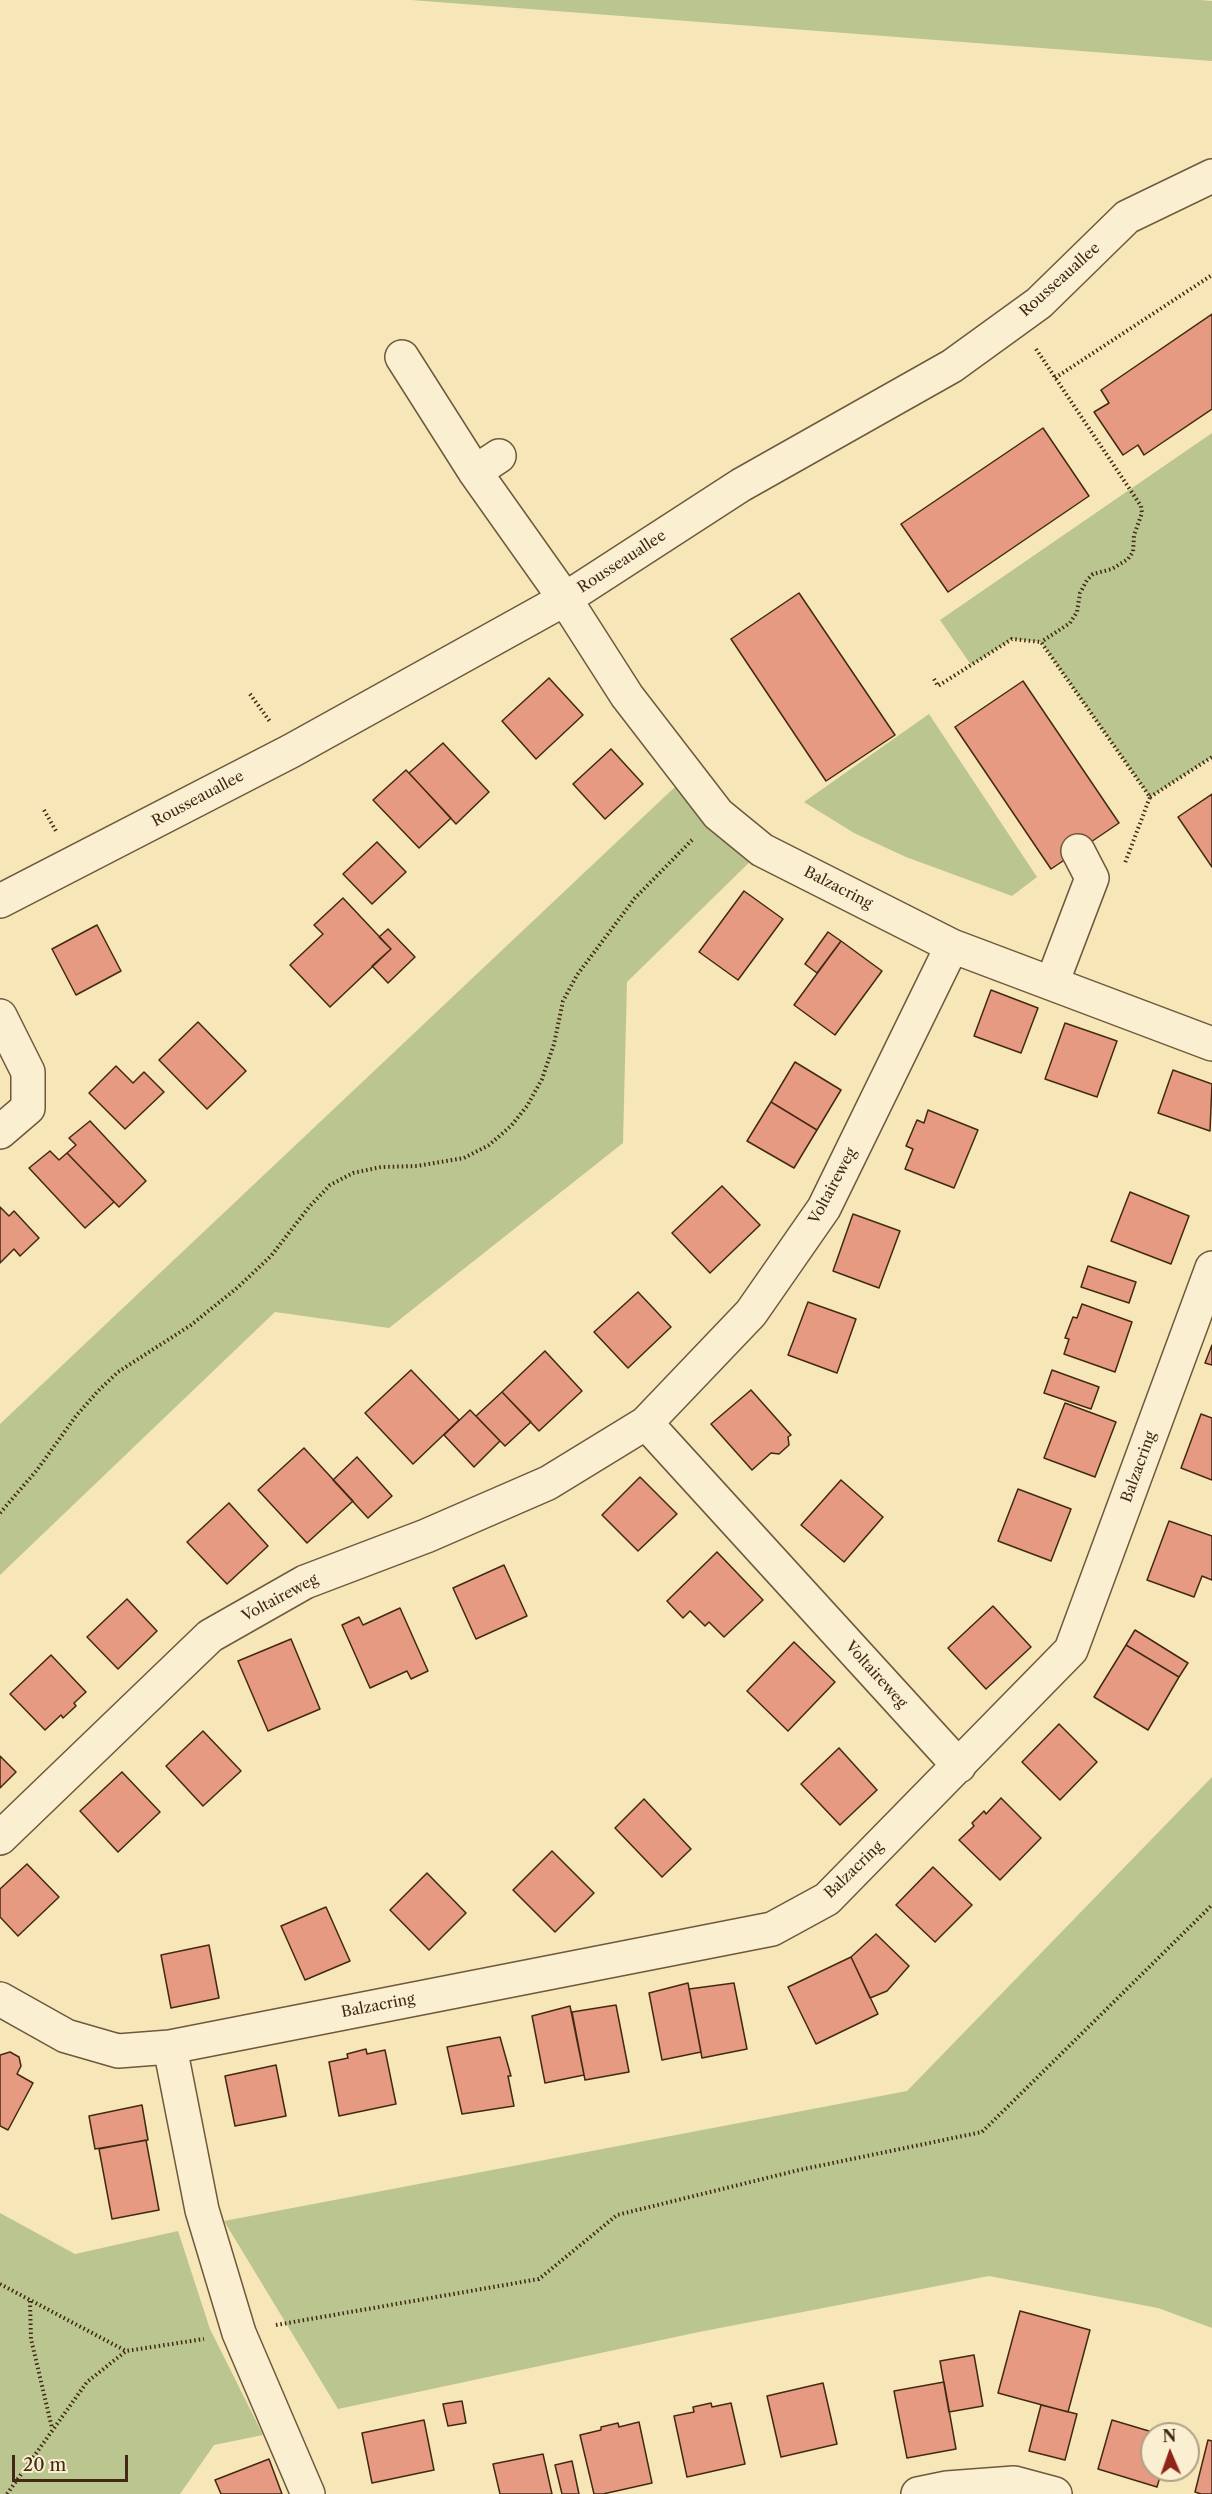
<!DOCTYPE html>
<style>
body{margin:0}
#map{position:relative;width:1212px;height:2494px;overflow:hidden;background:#f7e7b8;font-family:"Libre Caslon Text",serif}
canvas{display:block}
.north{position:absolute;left:1140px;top:2422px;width:60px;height:60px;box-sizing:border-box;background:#faefd1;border:2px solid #b0a085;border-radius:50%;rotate:358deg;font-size:16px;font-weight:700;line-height:24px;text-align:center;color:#422913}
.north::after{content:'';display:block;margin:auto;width:21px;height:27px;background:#8f2418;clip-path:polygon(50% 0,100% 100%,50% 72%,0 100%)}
.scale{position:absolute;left:12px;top:2455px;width:116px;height:27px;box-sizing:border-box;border:3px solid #422913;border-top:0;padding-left:8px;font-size:18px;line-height:21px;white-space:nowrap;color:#422913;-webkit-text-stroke:4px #faefd1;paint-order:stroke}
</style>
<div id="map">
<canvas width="1212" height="2494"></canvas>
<div class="north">N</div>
<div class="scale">20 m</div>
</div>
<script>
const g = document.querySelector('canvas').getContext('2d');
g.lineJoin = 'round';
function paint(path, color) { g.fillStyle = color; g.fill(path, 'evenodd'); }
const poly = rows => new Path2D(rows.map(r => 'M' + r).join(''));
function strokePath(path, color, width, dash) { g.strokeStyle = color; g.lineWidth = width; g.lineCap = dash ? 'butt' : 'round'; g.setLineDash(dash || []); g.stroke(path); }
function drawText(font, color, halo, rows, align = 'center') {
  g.font = font + ' "Libre Caslon Text",serif'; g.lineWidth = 5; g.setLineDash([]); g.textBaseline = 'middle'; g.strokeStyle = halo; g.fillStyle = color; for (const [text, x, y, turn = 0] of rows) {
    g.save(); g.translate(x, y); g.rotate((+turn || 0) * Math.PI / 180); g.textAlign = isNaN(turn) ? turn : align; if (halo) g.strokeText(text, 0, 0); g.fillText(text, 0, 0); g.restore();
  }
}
paint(poly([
 [411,0,1200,0,1212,1,1212,61],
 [1212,433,1212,757,1150,797,1041,642,1012,639,971,665,940,620],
 [929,714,1037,877,1012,896,906,857,854,833,804,802],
 [676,786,762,850,627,982,623,1143,389,1328,275,1312,0,1575,0,1424],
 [1212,1777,1212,2328,1158,2308,989,2276,699,2332,338,2409,224,2221,907,2091],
 [0,2213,75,2254,178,2231,210,2329,263,2435,214,2445,180,2494,0,2494]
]), '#bbc590');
const building = poly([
 [1212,314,1212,409,1144,455,1138,445,1123,455,1094,412,1109,403,1101,390,1212,314],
 [1043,428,1089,496,948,592,901,524,1043,428],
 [799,593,895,735,826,781,731,639,799,593],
 [549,678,583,715,536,759,502,721,549,678],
 [1023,681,1119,823,1051,869,955,727,1023,681],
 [443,743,489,792,456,824,409,773,443,743],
 [611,749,643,784,605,819,573,784,611,749],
 [406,770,451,818,419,848,373,800,406,770],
 [1212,794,1212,867,1178,817,1212,794],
 [377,842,406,872,372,904,343,874,377,842],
 [744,891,783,919,738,980,699,952,744,891],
 [343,898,391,949,330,1007,290,965,323,934,314,925,343,898],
 [97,925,121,971,76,995,52,949,97,925],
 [388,929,415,957,388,983,372,966,391,949,379,937,388,929],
 [828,932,841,941,817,973,805,964,828,932],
 [841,941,882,971,835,1035,794,1005,841,941],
 [991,990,1038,1008,1021,1053,974,1036,991,990],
 [198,1022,246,1071,207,1109,159,1060,198,1022],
 [1065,1023,1117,1041,1097,1097,1045,1079,1065,1023],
 [795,1062,841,1090,817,1130,771,1102,795,1062],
 [116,1066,133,1083,144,1072,164,1092,125,1129,89,1093,116,1066],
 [1173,1070,1212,1084,1210,1131,1158,1113,1173,1070],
 [771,1102,817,1130,794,1168,747,1141,771,1102],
 [928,1110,978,1130,954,1188,905,1169,913,1149,906,1146,917,1120,924,1123,928,1110],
 [90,1121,146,1181,119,1207,67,1153,76,1145,69,1138,90,1121],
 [50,1151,59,1160,67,1153,114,1202,85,1228,29,1168,50,1151],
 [722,1186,760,1225,710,1273,672,1233,722,1186],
 [1130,1192,1189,1216,1171,1264,1111,1241,1130,1192],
 [0,1207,9,1216,14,1211,39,1238,20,1256,14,1249,0,1263,0,1207],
 [853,1214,900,1231,879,1288,833,1271,853,1214],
 [1088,1266,1136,1282,1129,1303,1081,1287,1088,1266],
 [638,1292,671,1327,628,1368,594,1332,638,1292],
 [808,1302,856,1319,837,1373,788,1355,808,1302],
 [1082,1304,1132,1322,1115,1372,1064,1354,1069,1339,1065,1338,1073,1317,1077,1318,1082,1304],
 [1212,1345,1212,1365,1205,1363,1212,1345],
 [545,1351,582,1391,539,1431,502,1392,545,1351],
 [411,1370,459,1420,413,1464,365,1413,411,1370],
 [1052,1370,1099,1387,1091,1409,1044,1393,1052,1370],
 [751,1390,791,1435,788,1437,789,1445,779,1454,771,1453,752,1470,711,1424,751,1390],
 [502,1392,531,1422,505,1446,476,1416,502,1392],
 [1065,1403,1116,1422,1095,1477,1044,1458,1065,1403],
 [470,1410,500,1441,474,1467,444,1435,470,1410],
 [1201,1414,1212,1418,1212,1480,1181,1468,1201,1414],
 [304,1448,353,1501,307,1543,258,1490,304,1448],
 [357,1457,392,1496,368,1518,333,1480,357,1457],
 [640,1477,677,1514,638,1551,602,1515,640,1477],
 [841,1480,883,1517,844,1562,801,1525,841,1480],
 [1018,1489,1071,1509,1051,1561,998,1541,1018,1489],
 [229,1503,268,1546,227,1584,187,1542,229,1503],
 [1169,1521,1212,1536,1212,1580,1202,1576,1194,1597,1147,1580,1169,1521],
 [717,1552,763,1600,724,1637,709,1622,705,1626,690,1611,683,1618,667,1601,717,1552],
 [504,1565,527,1616,476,1639,453,1588,504,1565],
 [127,1599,157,1631,118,1669,87,1637,127,1599],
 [993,1606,1031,1647,986,1689,948,1648,993,1606],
 [400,1608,428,1671,411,1679,407,1671,370,1688,342,1625,359,1617,363,1625,400,1608],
 [1135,1630,1188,1663,1179,1677,1126,1645,1135,1630],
 [291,1639,320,1709,268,1731,238,1661,291,1639],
 [794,1642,835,1682,788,1731,747,1691,794,1642],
 [1126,1645,1179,1677,1148,1730,1094,1697,1126,1645],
 [51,1655,86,1692,74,1703,76,1706,63,1718,61,1715,45,1730,10,1694,51,1655],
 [1059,1724,1097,1762,1060,1800,1022,1762,1059,1724],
 [203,1731,241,1771,203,1806,166,1766,203,1731],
 [839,1748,877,1790,840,1825,801,1784,839,1748],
 [0,1756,16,1772,0,1788,0,1756],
 [122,1772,160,1812,118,1852,80,1811,122,1772],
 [1001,1798,1041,1838,1000,1880,959,1840,974,1826,972,1823,984,1811,986,1814,1001,1798],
 [644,1799,691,1849,662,1877,615,1828,644,1799],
 [552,1851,594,1893,555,1932,513,1890,552,1851],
 [27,1864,59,1897,18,1936,0,1917,0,1889,27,1864],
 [933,1867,972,1905,935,1942,896,1905,933,1867],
 [427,1873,466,1913,429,1950,390,1910,427,1873],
 [326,1907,350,1961,305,1980,281,1926,326,1907],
 [876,1934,909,1966,887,1991,870,1998,851,1957,876,1934],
 [209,1945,219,1998,171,2008,161,1955,209,1945],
 [851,1957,878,2014,816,2044,788,1987,851,1957],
 [688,1983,701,2052,662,2060,649,1993,688,1983],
 [734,1983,747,2049,702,2058,689,1989,734,1983],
 [616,2005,629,2072,585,2080,572,2012,616,2005],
 [570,2006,584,2075,545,2083,532,2016,570,2006],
 [500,2037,511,2076,508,2076,514,2106,462,2114,447,2047,500,2037],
 [366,2049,367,2054,385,2050,396,2104,339,2116,329,2062,348,2058,347,2054,366,2049],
 [10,2052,19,2057,21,2066,17,2074,33,2083,8,2130,0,2126,0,2055,10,2052],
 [276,2065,286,2116,235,2126,225,2076,276,2065],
 [142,2105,148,2140,95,2149,89,2116,142,2105],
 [146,2140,159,2210,112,2219,99,2149,146,2140],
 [1020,2311,1090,2330,1068,2412,998,2393,1020,2311],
 [974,2355,983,2406,949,2412,940,2361,974,2355],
 [944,2382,956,2449,907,2458,894,2391,944,2382],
 [823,2383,837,2444,781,2457,767,2396,823,2383],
 [462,2401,466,2423,448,2426,443,2404,462,2401],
 [711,2403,712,2407,731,2403,745,2464,687,2477,674,2416,694,2412,693,2407,711,2403],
 [1041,2405,1077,2414,1065,2460,1029,2451,1041,2405],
 [424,2420,434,2470,372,2483,362,2433,424,2420],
 [1112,2420,1159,2434,1152,2434,1152,2470,1162,2470,1157,2487,1098,2469,1112,2420],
 [639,2422,652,2483,603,2494,594,2494,580,2435,601,2430,601,2427,618,2423,619,2427,639,2422],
 [1208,2440,1212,2441,1212,2494,1201,2494,1195,2492,1208,2440],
 [543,2454,552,2494,500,2494,493,2464,543,2454],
 [269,2459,282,2494,221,2494,215,2480,269,2459],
 [572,2461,579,2494,562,2494,555,2465,572,2461]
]);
paint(building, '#e69a82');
strokePath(building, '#422913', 1.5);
const minor = poly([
 [402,357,475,472,565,599,627,696,718,814,762,850,952,946,1212,1044],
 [475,472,499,456],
 [0,901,291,751,565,599,741,485,952,366,1039,303,1127,217,1212,176],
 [1052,983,1092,878,1078,851],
 [0,1016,28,1072,28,1108,0,1132],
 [646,1423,959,1766],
 [0,1838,210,1636,305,1582,426,1536,548,1483,646,1423,751,1313,824,1208,952,946],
 [0,1999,66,2036,118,2051,170,2047,772,1929,827,1899,1071,1650,1212,1268],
 [170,2047,202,2210,239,2333,308,2494],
 [918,2494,947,2488,1014,2483,1055,2494]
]);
strokePath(minor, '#6f583c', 36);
strokePath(poly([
 [1036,349,1141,506,1142,513,1134,535,1133,552,1128,559,1112,569,1093,574,1087,580,1080,593,1077,612,1070,623,1041,642],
 [1055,378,1212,275],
 [934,679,938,686,1012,639,1041,642,1150,797,1125,863],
 [250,694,271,723],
 [1150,797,1212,757],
 [44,810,56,831],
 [0,1513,37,1470,76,1416,98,1391,118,1372,191,1325,237,1288,271,1256,309,1207,330,1185,353,1173,381,1167,417,1166,464,1158,489,1145,511,1126,527,1106,542,1079,554,1044,563,1001,577,975,635,898,692,840],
 [0,2284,126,2351],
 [30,2301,31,2339,52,2428],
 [276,2325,539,2279,617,2215,799,2170,982,2132,1212,1905],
 [7,2494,87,2382,126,2351,204,2339]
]), '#422913', 4, [1.5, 3]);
strokePath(minor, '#faefd1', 33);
drawText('15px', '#422913', '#faefd1', [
 ["Rousseauallee",1060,280,-42],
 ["Rousseauallee",622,562,-33],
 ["Rousseauallee",198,799,-28],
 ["Balzacring",838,888,27],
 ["Voltaireweg",833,1186,-62],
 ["Balzacring",1139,1467,-70],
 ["Voltaireweg",280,1598,-28],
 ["Voltaireweg",876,1675,48],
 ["Balzacring",854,1870,-44],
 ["Balzacring",378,2006,-11]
]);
</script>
